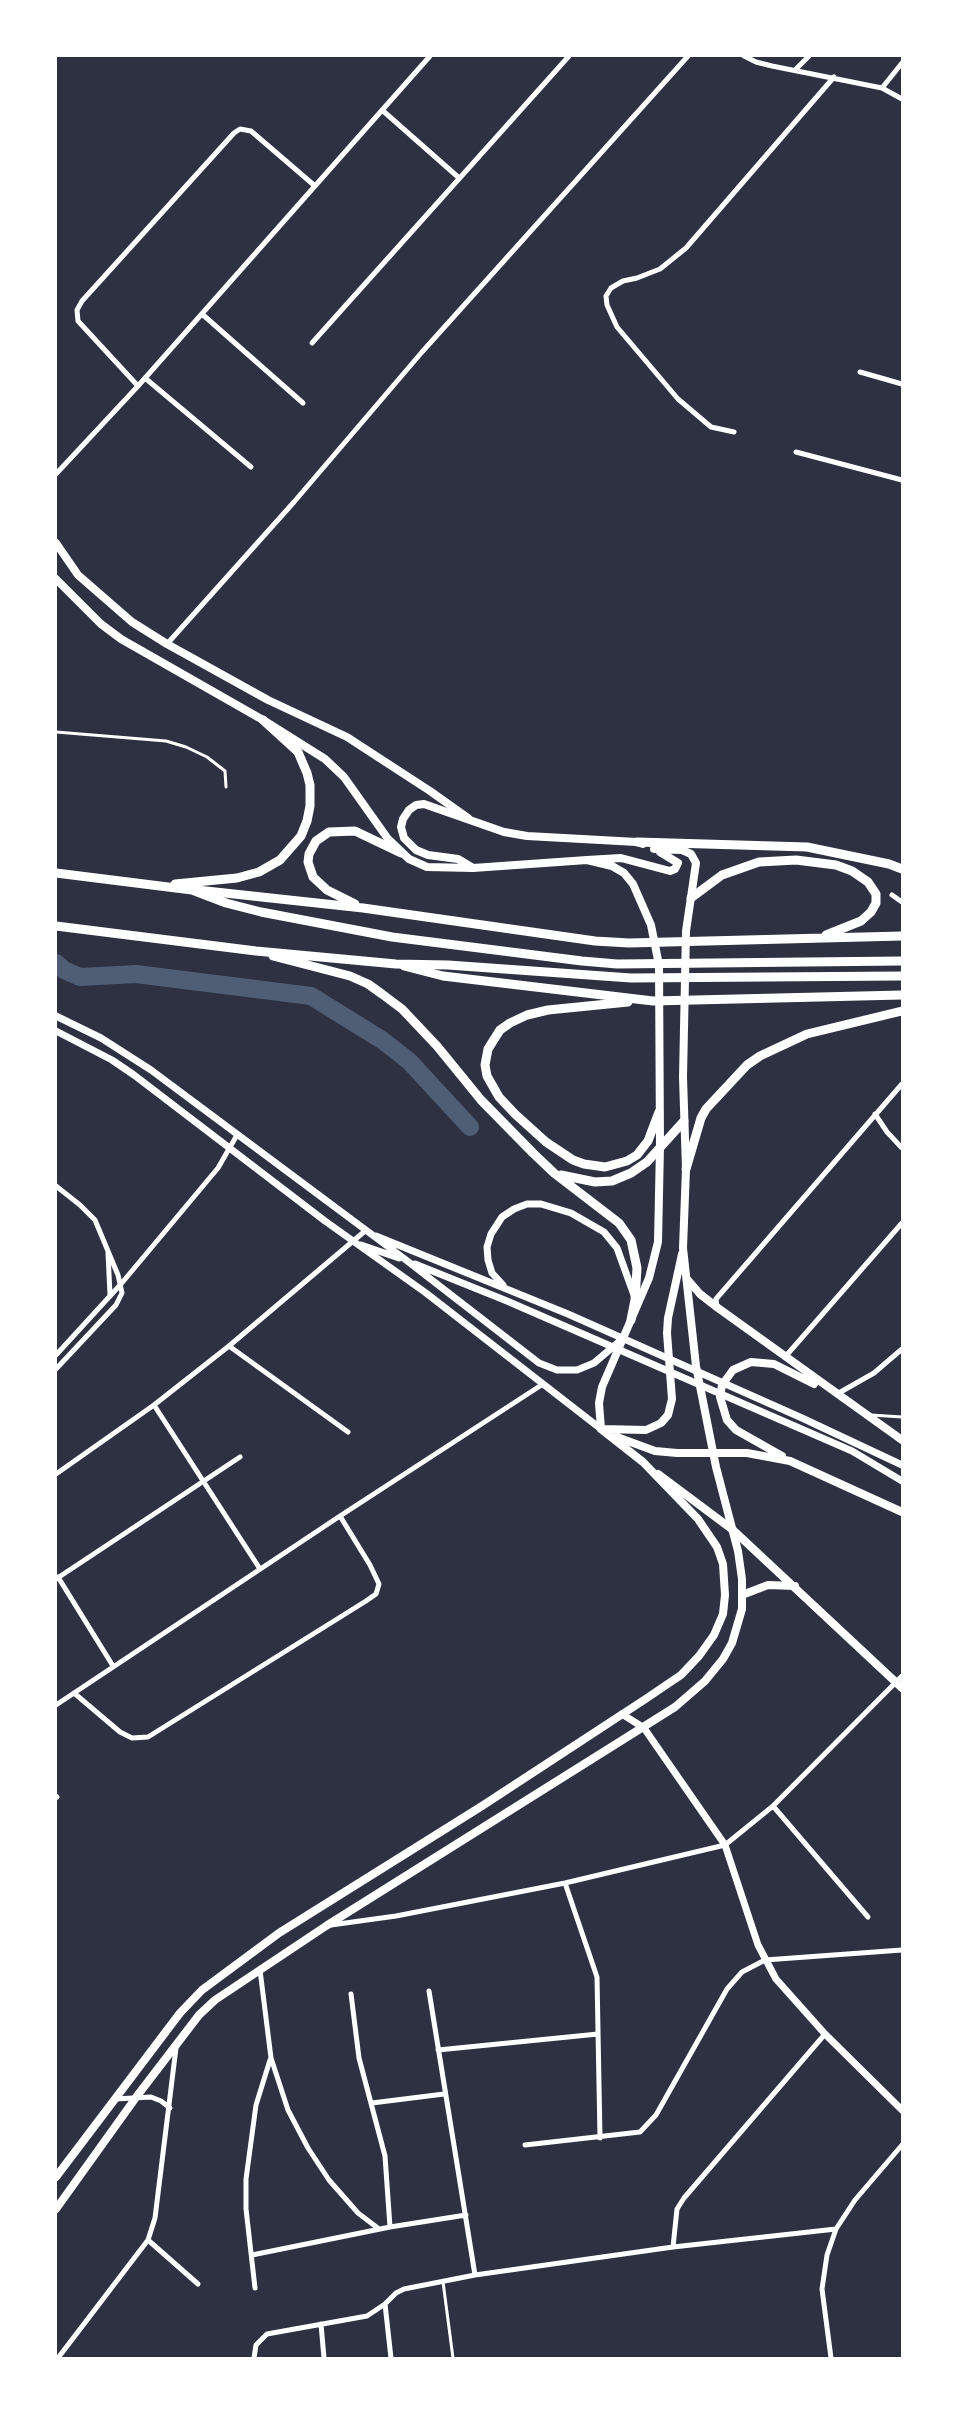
<!DOCTYPE html>
<style>
body{margin:0}
#map{position:relative;width:958px;height:2414px;overflow:hidden;background:#2d3142;font-family:"IBM Plex Serif",serif}
canvas{display:block}
.frame{position:absolute;inset:0;border:57px solid #fff;pointer-events:none}
</style>
<div id="map">
<canvas width="958" height="2414"></canvas>
<div class="frame"></div>
</div>
<script>
const g = document.querySelector('canvas').getContext('2d');
g.lineJoin = 'round';
const poly = rows => new Path2D(rows.map(r => 'M' + r).join(''));
function strokePath(path, color, width, dash) { g.strokeStyle = color; g.lineWidth = width; g.lineCap = dash ? 'butt' : 'round'; g.setLineDash(dash || []); g.stroke(path); }
strokePath(poly([
 [56,963,64,970,80,977,136,974,311,996,382,1040,409,1061,470,1127]
]), '#4f5d75', 18);
strokePath(poly([
 [56,732,166,741,186,747,207,757,225,771,226,787],
 [871,1415,902,1417],
 [443,2282,453,2358]
]), '#fff', 3);
strokePath(poly([
 [744,56,756,62,772,66,882,88,902,99],
 [795,70,809,56],
 [882,88,902,63],
 [382,110,458,177],
 [202,314,303,403],
 [312,343,569,56],
 [860,372,902,384],
 [145,378,251,467],
 [138,386,78,321,77,310,82,301,234,133,240,129,251,131,315,186],
 [734,432,711,427,678,399,617,327,607,305,606,296,611,288,623,281,637,278,660,269,686,248,834,77],
 [796,452,902,480],
 [56,474,138,386,430,56],
 [167,644,294,502,422,352,688,56],
 [892,895,902,902],
 [875,1114,887,1132,902,1148],
 [56,1186,80,1205,95,1220,118,1275,122,1293,116,1305,56,1369],
 [108,1253,110,1295],
 [717,1307,716,1299,902,1084],
 [229,1346,348,1432],
 [56,1355,121,1284,218,1168,237,1135],
 [785,1357,902,1223],
 [837,1394,874,1373,902,1349],
 [154,1405,260,1569],
 [56,1474,154,1405,229,1346,365,1231],
 [58,1577,113,1666],
 [56,1579,240,1457],
 [74,1693,120,1732,132,1738,148,1737,366,1601,376,1594,379,1584,370,1565,340,1516],
 [56,1705,340,1516,543,1384],
 [56,1796,57,1797],
 [773,1806,868,1917],
 [565,1883,597,1977,600,2138],
 [331,1925,396,1916,565,1883,725,1845,773,1806,902,1676],
 [260,1970,271,2058,288,2110,308,2148,329,2180,358,2213,379,2229],
 [429,1991,475,2275],
 [351,1994,359,2058,385,2156,390,2227],
 [438,2050,598,2034],
 [115,2099,151,2097,161,2101,170,2108],
 [372,2103,444,2094],
 [525,2145,640,2132,656,2115,727,1989,742,1972,765,1960,902,1950],
 [148,2240,198,2284],
 [673,2247,677,2209,684,2198,825,2034],
 [252,2255,390,2227,466,2215],
 [255,2288,246,2209,246,2179,256,2105,270,2060],
 [385,2304,391,2358],
 [321,2324,324,2358],
 [58,2358,148,2240,155,2218,176,2048],
 [254,2358,256,2345,267,2334,367,2316,385,2304,396,2293,404,2289,475,2275,673,2247,836,2229],
 [831,2358,822,2289,827,2255,836,2229,855,2200,902,2145]
]), '#fff', 5);
strokePath(poly([
 [56,1016,101,1038,151,1070,406,1260,539,1363,557,1370,577,1370,594,1363,620,1341],
 [56,1031,112,1060,134,1075,325,1221,426,1293,601,1429],
 [376,1236,568,1314,802,1418,902,1465],
 [361,1245,399,1258],
 [415,1264,507,1301,852,1451,902,1481],
 [503,1285,492,1273,488,1260,487,1247,491,1234,502,1217,514,1209,527,1204,541,1204,571,1213,604,1232,617,1248,634,1295],
 [622,1714,644,1728,725,1845,758,1945,776,1979,825,2034,902,2110]
]), '#fff', 7);
strokePath(poly([
 [56,543,78,575,132,622,167,644,268,700,347,737,430,791,468,818],
 [56,579,101,624,121,639,263,720,325,759,344,777,388,839,409,859,427,867,473,868],
 [658,1474,733,1530,902,1688]
]), '#fff', 8);
strokePath(poly([
 [587,860,621,858,670,871,675,869,678,863,660,852],
 [687,1279,700,1294,718,1308,902,1440],
 [601,1429,599,1403,602,1387,649,1278,658,1242,660,1146,659,965,651,925,633,884,624,873,612,866,587,860,473,868,458,859,428,855,416,850,404,838,401,827,403,819,409,810,416,805,424,804,504,832,527,836,637,842,643,844],
 [601,1429,646,1430,661,1423,668,1415,672,1399,667,1333,668,1318,682,1254],
 [617,1437,655,1451,677,1453,747,1453,790,1461,902,1512],
 [782,1456,736,1430,727,1420,720,1397,722,1385,733,1370,751,1362,774,1364,814,1384],
 [742,1595,768,1585,795,1586],
 [56,2177,180,2013,202,1990,279,1933,482,1806,644,1700,681,1675,699,1656,714,1635,723,1614,725,1595,723,1564,717,1547,698,1519,643,1462,601,1429],
 [56,2209,137,2096,199,2015,215,2000,326,1926,675,1707,705,1681,723,1659,732,1643,742,1609,742,1579,738,1551,716,1467,696,1366,683,1248,686,1169,683,1077,686,931,696,863,691,854,682,850,654,849]
]), '#fff', 8);
strokePath(poly([
 [637,842,807,847,889,864,902,869],
 [197,890,363,908,595,941,629,943,902,936],
 [691,898,722,875,759,862,796,860,836,865,852,871,868,882,876,894,876,903,871,912,861,921,826,935],
 [355,904,327,890,313,877,308,862,309,854,316,841,329,832,355,831,401,853],
 [404,966,443,976,653,1001,902,995],
 [628,1002,548,1010,527,1015,510,1023,500,1030,488,1049,485,1065,487,1076,499,1097,515,1114,546,1142,573,1160,584,1164,605,1167,627,1161,637,1155,648,1141,659,1112],
 [686,1169,701,1118,706,1109,747,1065,760,1056,807,1034,902,1011]
]), '#fff', 9);
strokePath(poly([
 [56,873,192,890,226,903,261,912,392,937,582,961,617,964,902,961],
 [175,884,237,878,259,872,280,860,301,836,307,821,310,806,310,785,307,773,298,752,263,720],
 [56,926,256,951,396,964,448,965,631,978,902,976],
 [273,956,350,976,368,984,382,994,402,1009,437,1046,481,1100,533,1153,554,1173,619,1223,631,1240,637,1268,635,1300,631,1320],
 [561,1175,595,1182,612,1181,631,1173,647,1162,684,1121]
]), '#fff', 9);
</script>
